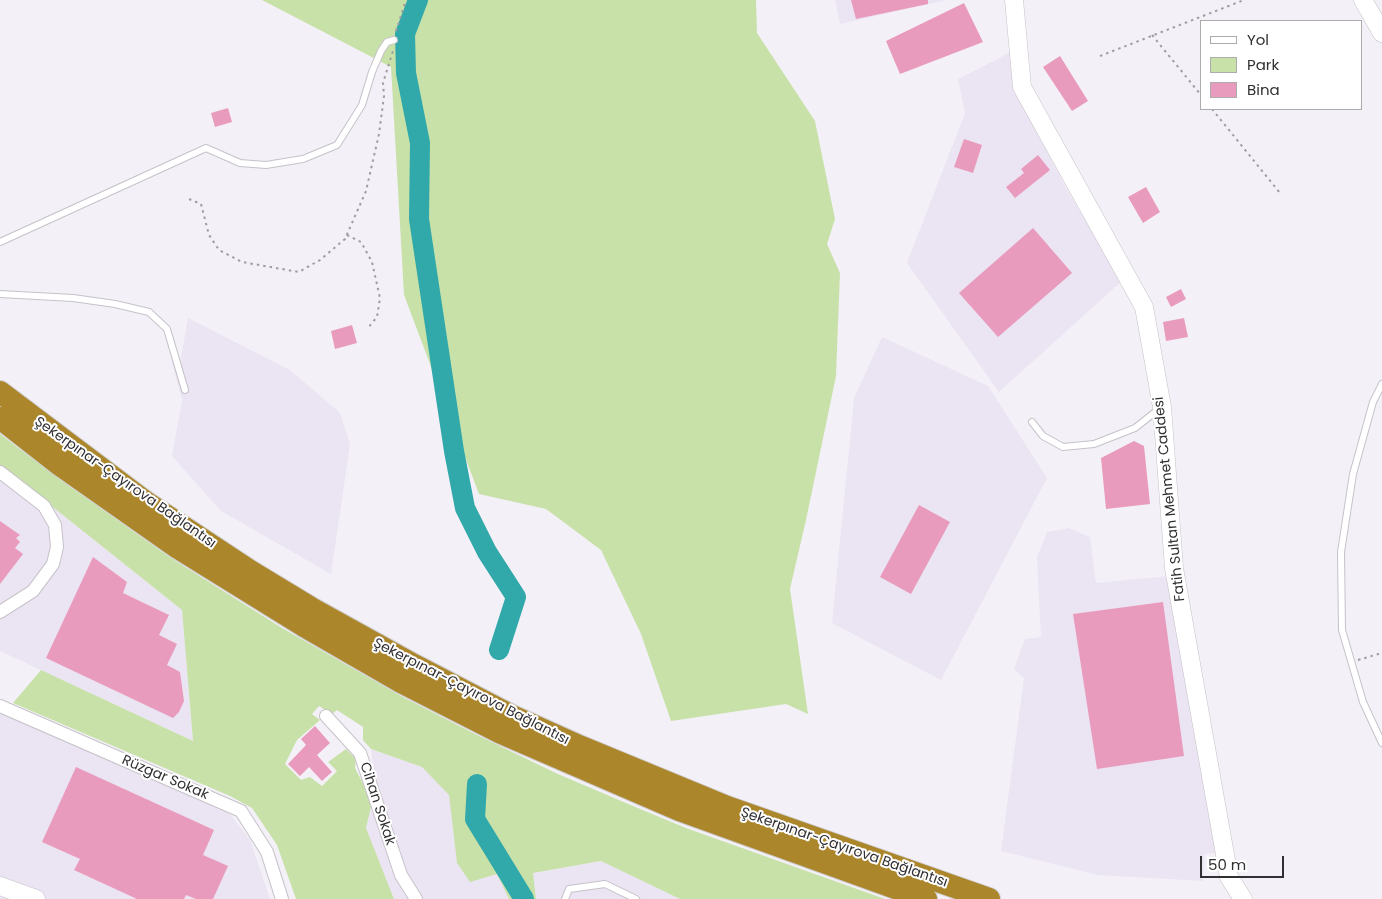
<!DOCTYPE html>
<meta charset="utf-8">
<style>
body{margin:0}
#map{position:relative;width:1382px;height:899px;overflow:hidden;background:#f4f0f7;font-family:Poppins,sans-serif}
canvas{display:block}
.legend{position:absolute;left:1200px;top:20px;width:162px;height:90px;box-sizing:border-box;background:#fff;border:1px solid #adacad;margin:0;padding:6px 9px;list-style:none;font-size:15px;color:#312f32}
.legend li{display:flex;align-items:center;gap:10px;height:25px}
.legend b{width:25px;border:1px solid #adacad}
.scale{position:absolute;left:1200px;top:856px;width:84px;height:22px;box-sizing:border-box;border:2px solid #312f32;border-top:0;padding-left:6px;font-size:15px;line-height:18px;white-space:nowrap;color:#312f32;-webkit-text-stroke:4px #fff;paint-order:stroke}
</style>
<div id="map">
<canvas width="1382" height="899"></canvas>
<ul class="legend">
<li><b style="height:6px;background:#fff"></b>Yol</li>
<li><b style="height:14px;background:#c8e1a9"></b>Park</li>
<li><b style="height:14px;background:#e99bbe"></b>Bina</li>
</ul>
<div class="scale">50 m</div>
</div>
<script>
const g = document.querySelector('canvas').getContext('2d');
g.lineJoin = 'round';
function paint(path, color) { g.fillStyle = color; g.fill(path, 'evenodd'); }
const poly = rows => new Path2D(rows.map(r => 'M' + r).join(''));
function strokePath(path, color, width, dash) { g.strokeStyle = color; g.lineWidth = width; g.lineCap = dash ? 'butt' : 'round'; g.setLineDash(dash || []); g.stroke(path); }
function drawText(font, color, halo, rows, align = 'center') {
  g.font = font + ' Poppins,sans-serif'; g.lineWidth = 4; g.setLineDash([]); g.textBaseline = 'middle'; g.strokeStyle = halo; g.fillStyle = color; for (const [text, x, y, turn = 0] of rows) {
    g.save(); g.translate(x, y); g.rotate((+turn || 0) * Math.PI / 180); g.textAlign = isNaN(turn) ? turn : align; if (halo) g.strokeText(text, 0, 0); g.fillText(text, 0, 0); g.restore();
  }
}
paint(poly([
 [835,0,947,0,840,24],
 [1011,52,1015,91,1067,190,1122,281,999,392,907,263,965,113,958,79],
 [188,318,290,370,340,413,350,444,331,574,221,511,172,456,182,400,171,359,180,363],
 [882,337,988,386,1047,478,941,680,832,623,854,398],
 [0,465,182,610,193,741,0,651],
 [1069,528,1090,537,1096,583,1169,576,1216,853,1204,854,1203,881,1098,875,1001,851,1024,678,1014,669,1025,639,1041,637,1037,557,1047,532],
 [0,708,230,814,250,840,270,899,0,899],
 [371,749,422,767,450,795,457,863,497,873,509,899,394,899,366,828,376,787],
 [602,861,655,887,680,899,536,899,533,873]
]), '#ebe4f2');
paint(poly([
 [262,0,756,0,757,33,815,121,835,219,827,244,840,273,836,376,806,520,790,589,808,714,786,704,671,721,641,634,601,550,546,509,479,494,404,295,391,67],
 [0,434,62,481,174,560,282,628,403,697,477,735,558,774,633,806,686,828,885,899,680,899,601,861,533,873,536,899,509,899,497,874,470,882,457,863,449,795,422,767,371,749,363,740,363,727,337,710,332,714,319,706,312,714,320,720,297,740,285,764,301,780,310,777,322,786,337,771,328,762,346,749,356,759,355,768,370,797,371,807,366,828,394,899,296,899,277,845,252,808,230,796,13,703,41,670,193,741,182,610,0,465]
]), '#c8e1a9');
strokePath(poly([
 [418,0,405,34,406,73,420,143,419,219,454,451,465,508,487,552,516,597,499,650],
 [477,784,475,819,524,899]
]), '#31a9aa', 20);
paint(poly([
 [851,0,928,0,928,4,856,19],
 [964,3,983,42,900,74,886,41],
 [1060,56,1088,101,1072,111,1043,67],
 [228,108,232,122,215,127,211,113],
 [964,139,982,145,973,173,954,167],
 [1038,155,1050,170,1015,198,1006,187,1024,173,1021,169],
 [1146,187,1160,212,1143,223,1128,197],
 [1033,228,1072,273,998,337,959,293],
 [1181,289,1186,299,1171,307,1166,297],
 [1184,318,1188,337,1166,341,1163,322],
 [352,325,357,343,335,349,331,331],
 [1134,441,1144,446,1150,504,1106,509,1101,458],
 [919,505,950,522,911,594,880,577],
 [0,521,20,535,16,538,20,542,15,548,23,554,0,584],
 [93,557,127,582,123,593,169,615,159,635,177,644,167,665,180,672,184,701,179,712,173,718,46,658],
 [1163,602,1184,756,1097,769,1073,614],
 [315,726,330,743,317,755,332,772,322,781,309,767,300,776,288,764,306,745,301,739],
 [76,767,214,830,203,855,228,866,213,899,196,899,186,895,184,899,137,899,74,870,80,859,42,842]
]), '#e99bbe');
const lane = poly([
 [0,242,206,148,240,163,266,165,303,159,337,145,362,105,372,72,381,51,387,42,394,40],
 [0,294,73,298,115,304,149,312,167,329,185,390],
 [1382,384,1373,402,1353,474,1341,552,1342,630,1363,702,1382,743],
 [1032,422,1043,436,1063,447,1094,444,1135,428,1159,409],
 [565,899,569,889,605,884,636,899]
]);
const street = poly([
 [0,472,44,506,55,525,57,547,53,564,33,591,0,612],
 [0,706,241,811,267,852,282,899],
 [326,716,360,753,401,875,416,899]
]);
const secondary = poly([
 [1014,0,1022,87,1144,307,1162,407,1174,568,1229,877,1243,899],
 [1363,0,1382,33],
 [0,886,36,899]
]);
const highway = poly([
 [0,392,147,503,250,571,311,608,414,665,512,716,579,746,727,807,989,899],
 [0,418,60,465,178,548,304,626,401,682,501,733,679,810,926,899]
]);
strokePath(lane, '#c6c2c9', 8);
strokePath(street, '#c6c2c9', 14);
strokePath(secondary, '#c6c2c9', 19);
strokePath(highway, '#cecdce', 24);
strokePath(poly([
 [396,31,406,0],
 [1152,35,1201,95],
 [1100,56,1244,0],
 [1212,109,1280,193],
 [189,199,201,204,209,235,219,250,242,262,299,272,320,260,345,239,366,191,379,134,384,96,383,83,393,51],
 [347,235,361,242,372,262,380,298,377,317,368,328],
 [1358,660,1382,653]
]), '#a09da2', 2, [2.5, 4]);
strokePath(lane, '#fff', 6);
strokePath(street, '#fff', 12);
strokePath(secondary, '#fff', 18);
strokePath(highway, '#ac862b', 22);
drawText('14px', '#312f32', '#fff', [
 ["Şekerpınar-Çayırova Bağlantısı",125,483,35],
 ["Fatih Sultan Mehmet Caddesi",1170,499,-96],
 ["Şekerpınar-Çayırova Bağlantısı",471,692,27],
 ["Rüzgar Sokak",165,778,23],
 ["Cihan Sokak",377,804,72],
 ["Şekerpınar-Çayırova Bağlantısı",844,848,19]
]);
</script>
